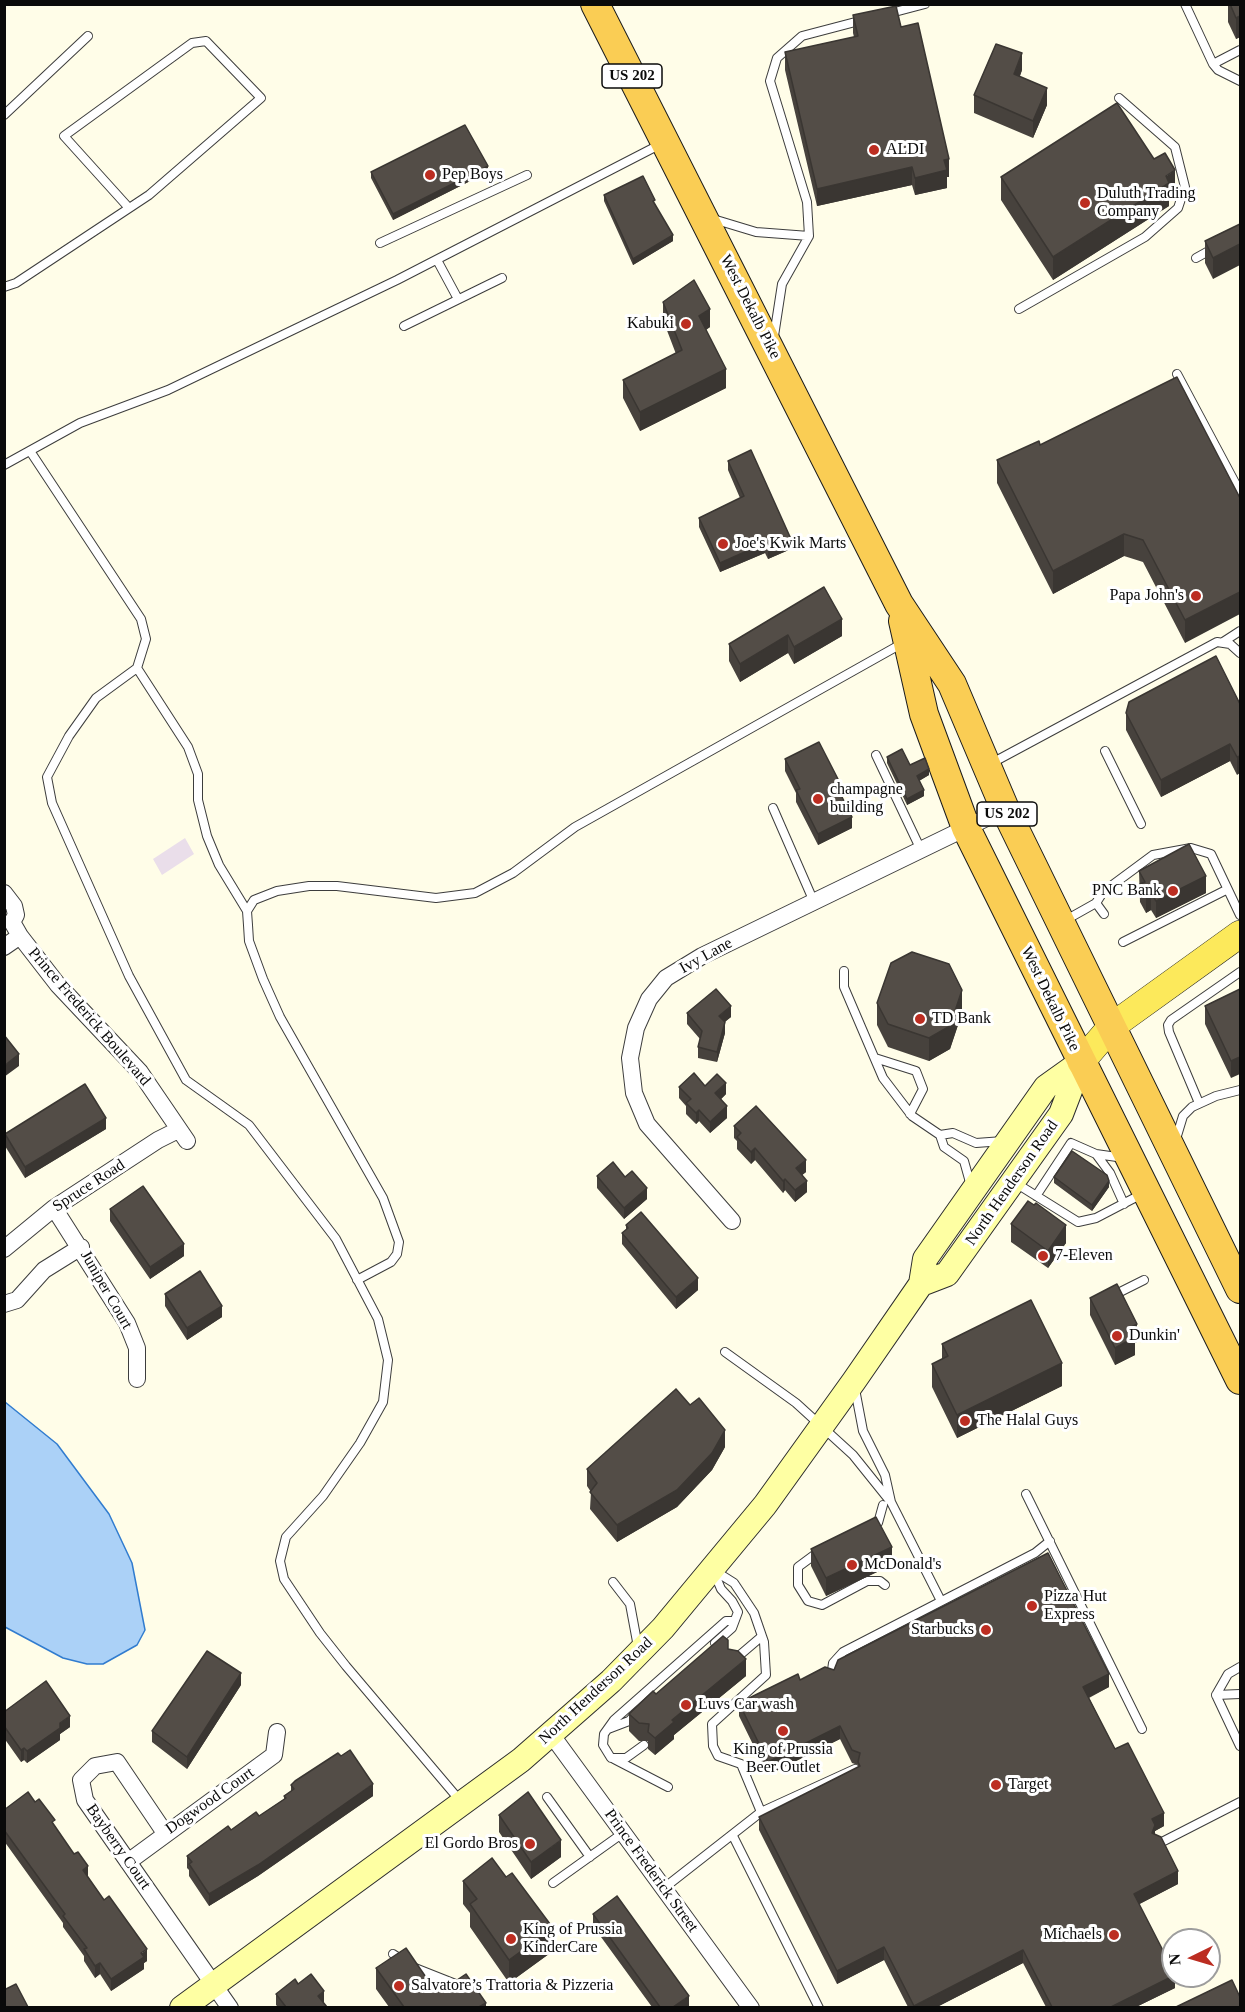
<!DOCTYPE html>
<meta charset="utf-8">
<style>
body{margin:0}
#map{position:relative;width:1245px;height:2012px;overflow:hidden;background:#fffde8;font-family:"Times New Roman",serif}
canvas{display:block}
.frame{position:absolute;inset:0;border:6px solid #0a0a0a;pointer-events:none}
.north{position:absolute;left:1161px;top:1928px;width:60px;height:60px;box-sizing:border-box;background:#fff;border:2px solid #9d9d9d;border-radius:50%;rotate:265deg;font-size:16px;font-weight:700;line-height:24px;text-align:center;color:#0a0a0a}
.north::after{content:'';display:block;margin:auto;width:21px;height:27px;background:#bc2d21;clip-path:polygon(50% 0,100% 100%,50% 72%,0 100%)}
</style>
<div id="map">
<canvas width="1245" height="2012"></canvas>
<div class="frame"></div>
<div class="north">N</div>
</div>
<script>
const g = document.querySelector('canvas').getContext('2d');
g.lineJoin = 'round';
function paint(path, color) { g.fillStyle = color; g.fill(path, 'evenodd'); }
const poly = rows => new Path2D(rows.map(r => 'M' + r).join(''));
function strokePath(path, color, width, dash) { g.strokeStyle = color; g.lineWidth = width; g.lineCap = dash ? 'butt' : 'round'; g.setLineDash(dash || []); g.stroke(path); }
function drawText(font, color, halo, rows, align = 'center') {
  g.font = font + ' "Times New Roman",serif'; g.lineWidth = 6; g.setLineDash([]); g.textBaseline = 'middle'; g.strokeStyle = halo; g.fillStyle = color; for (const [text, x, y, turn = 0] of rows) {
    g.save(); g.translate(x, y); g.rotate((+turn || 0) * Math.PI / 180); g.textAlign = isNaN(turn) ? turn : align; if (halo) g.strokeText(text, 0, 0); g.fillText(text, 0, 0); g.restore();
  }
}
paint(poly([
 [185,838,194,854,162,875,153,859]
]), '#eadeea');
const water = poly([
 [5,1402,57,1444,109,1514,132,1563,145,1630,137,1645,103,1664,87,1664,63,1658,5,1627,5,1402]
]);
paint(water, '#abd1f7');
strokePath(water, '#317ccf', 1.5);
const service = poly([
 [1185,4,1213,64,1218,70,1240,81],
 [887,14,925,4],
 [1213,64,1240,50],
 [4,115,88,36],
 [713,219,756,232,809,236],
 [380,243,527,175],
 [1196,258,1214,248],
 [437,260,458,299],
 [4,287,16,283,149,195,261,98,206,41,192,43,64,136,129,208],
 [1019,309,1145,237,1178,208,1185,187,1175,147,1119,98],
 [404,326,502,278],
 [774,336,782,284,809,236,807,202,770,81,777,58,802,36,863,20],
 [1177,374,1240,492],
 [30,451,141,619,146,639,137,668,96,698,69,736,47,777,52,803,129,976,186,1080,249,1125,336,1239,378,1319,388,1360,383,1402,360,1443,323,1496,286,1537,280,1561,284,1579,320,1633,346,1666,462,1803],
 [4,465,80,423,168,390,397,280,661,144],
 [1223,642,1240,631],
 [137,668,188,747,198,774,198,800,207,836,219,865,247,911],
 [1105,751,1141,824],
 [876,755,921,850],
 [990,764,1217,642,1230,644,1240,653],
 [773,808,814,902],
 [1096,903,1104,914],
 [1064,921,1096,903,1103,892,1153,855,1191,848,1211,854,1240,915],
 [1123,942,1226,890],
 [844,971,844,987,883,1078,912,1116,940,1135,944,1147,964,1161,971,1186],
 [875,1058,916,1071,923,1089,910,1114],
 [1199,1103,1169,1032,1168,1025,1171,1020,1240,972],
 [940,1135,953,1133,976,1143,1003,1141],
 [1176,1139,1183,1116,1192,1107,1216,1096,1240,1090],
 [1096,1154,1110,1173,1124,1204],
 [1014,1182,1078,1222,1096,1218,1142,1194],
 [1036,1196,1071,1143,1096,1154,1124,1158],
 [357,1280,391,1262,397,1254,399,1242,383,1198,280,1017,263,979,249,941,248,925,247,911,254,900,277,891,309,886,337,886,436,898,475,893,513,873,575,827,903,643],
 [1112,1296,1144,1280],
 [725,1352,796,1403,853,1455,890,1501],
 [855,1389,863,1431,885,1475,891,1502,941,1601],
 [1026,1494,1142,1729],
 [870,1526,878,1523,883,1505],
 [821,1550,798,1567,798,1585,808,1601,822,1605,867,1581,880,1581,885,1585],
 [713,1570,721,1589,732,1601,738,1612,732,1628,715,1643],
 [715,1571,734,1583,754,1613,764,1642,766,1675,712,1724,713,1746,718,1756,741,1764,761,1812],
 [613,1582,630,1604,638,1647],
 [734,1660,761,1637],
 [831,1677,833,1663,843,1652,1035,1553,1050,1541],
 [1216,1695,1240,1746],
 [1216,1695,1228,1674,1240,1667],
 [1216,1695,1240,1694],
 [608,1729,629,1721,636,1714],
 [644,1745,626,1758,611,1758,603,1745,604,1734,614,1720,726,1621,733,1621],
 [614,1759,668,1787],
 [547,1797,590,1857],
 [733,1836,819,2008],
 [1158,1844,1240,1802],
 [553,1883,623,1833],
 [664,1888,761,1812,855,1769],
 [393,1954,415,1968,463,1987]
]);
const minor = poly([
 [4,893,14,906,16,915,12,922,20,936,58,985,140,1072,187,1141],
 [4,947,20,936],
 [54,1208,127,1323,137,1348,137,1379],
 [732,1221,647,1124,634,1093,630,1058,636,1028,649,999,666,978,702,956,1005,809],
 [4,1249,54,1208,158,1140,178,1130],
 [4,1304,17,1300,44,1270,81,1247],
 [551,1734,751,2008],
 [165,1833,117,1762,95,1766,81,1780,85,1800,230,2008],
 [128,1862,274,1755,277,1732]
]);
const secondary = poly([
 [921,1284,947,1274,1061,1114,1081,1062],
 [182,2008,521,1760,611,1681,663,1628,765,1505,854,1381,921,1284,925,1259,1046,1087,1081,1062]
]);
const primary = poly([
 [1081,1062,1111,1027,1240,934]
]);
const trunk = poly([
 [595,4,899,604,952,684,1005,809,1240,1289],
 [903,621,924,714,966,828,1240,1380]
]);
strokePath(service, '#3d3d3d', 10);
strokePath(minor, '#3d3d3d', 18);
strokePath(secondary, '#2c2c2c', 26);
strokePath(primary, '#1b1b1b', 28);
strokePath(trunk, '#1b1b1b', 30);
strokePath(service, '#fff', 8);
strokePath(minor, '#fff', 16);
strokePath(secondary, '#feffa3', 24);
strokePath(primary, '#fce95b', 27);
strokePath(trunk, '#facd54', 28);
paint(poly([
 [1228,4,1240,4,1240,37,1236,39,1228,22],
 [853,15,901,27,949,177,947,177,947,188,915,195,912,185,817,206,785,70,785,52,854,37,853,33],
 [1022,70,1020,76,1047,105,1033,138,974,113,974,95],
 [371,172,488,172,393,220,371,178],
 [1001,177,1175,193,1169,197,1169,206,1053,280,1001,200],
 [604,195,655,204,673,241,633,265,604,201],
 [1240,224,1213,279,1205,263,1205,241],
 [663,302,710,327,706,330,726,388,640,431,623,398,623,380,676,354,663,320],
 [1040,445,1240,498,1185,643,1143,562,1124,556,1053,594,997,483,997,460],
 [728,461,791,549,768,559,765,553,720,572,699,527,699,518,740,498,728,470],
 [824,587,842,636,794,664,788,653,740,682,729,661,729,644],
 [1240,704,1237,775,1230,761,1161,797,1126,730,1126,713],
 [887,757,929,775,919,781,924,796,907,805,887,763],
 [785,759,839,791,852,828,818,845,796,802,796,793,785,771],
 [1139,871,1206,893,1156,918,1151,910,1146,913,1140,902],
 [1240,989,1231,1078,1205,1024,1205,1006],
 [877,1003,962,1013,950,1049,929,1061,888,1047,877,1025],
 [687,1013,731,1017,724,1022,725,1033,717,1062,698,1058,698,1047,700,1039,687,1024],
 [705,1086,726,1094,721,1099,727,1118,710,1133,699,1121,696,1124,686,1114,686,1106,679,1098,679,1087],
 [734,1126,806,1172,802,1175,807,1192,795,1202,785,1190,783,1193,755,1160,751,1164,737,1149,737,1141,734,1138],
 [106,1129,25,1178,5,1146,5,1134],
 [597,1176,625,1177,647,1199,624,1219,597,1188],
 [1054,1177,1109,1187,1092,1211,1054,1183],
 [1034,1205,1066,1243,1048,1268,1011,1242,1011,1224],
 [110,1209,184,1256,150,1279,110,1221],
 [626,1225,698,1290,676,1309,622,1244,622,1233,626,1230],
 [165,1294,222,1317,187,1340,165,1306],
 [1090,1298,1137,1342,1135,1343,1135,1355,1115,1365,1090,1315],
 [942,1344,1062,1386,957,1438,932,1387,932,1364,942,1359],
 [725,1447,712,1470,677,1507,617,1542,590,1509,591,1492,587,1486,587,1469],
 [811,1549,892,1565,826,1596,811,1566],
 [728,1649,746,1676,674,1735,674,1739,655,1755,648,1749,648,1741,639,1741,629,1731,629,1714,656,1694],
 [834,1670,1109,1687,1089,1698,1115,1749,1164,1826,1155,1831,1155,1834,1178,1884,1139,1904,1175,1976,1175,1988,1136,2007,1046,2007,1023,1963,937,2007,908,2007,884,1960,837,1984,759,1830,759,1817,858,1767,858,1765,852,1763,840,1739,768,1775,739,1716,739,1703,800,1680],
 [241,1685,187,1769,152,1742,152,1731],
 [4,1712,70,1727,60,1734,60,1740,27,1763,24,1760,21,1762,4,1738],
 [291,1785,373,1796,258,1876,209,1906,189,1876,189,1870,187,1868,187,1856,231,1830,259,1816,284,1799,284,1796,291,1791],
 [4,1810,55,1826,88,1877,147,1961,144,1963,144,1969,111,1991,100,1974,95,1978,84,1961,84,1956,63,1927,63,1923,4,1841],
 [499,1815,561,1857,531,1879,499,1832],
 [463,1881,553,1951,509,1983,470,1927,470,1913,463,1904],
 [593,1914,689,2007,652,2007,593,1926],
 [376,1968,434,1989,442,1990,486,2007,389,2007,376,1989],
 [298,1984,324,2003,327,2007,278,2007,276,2005,276,1994]
]), '#47423d');
paint(poly([
 [1240,16,1240,37,1236,39,1236,18],
 [1022,53,1022,70,1014,91,1014,74],
 [1047,88,1047,105,1033,138,1033,121],
 [949,159,949,177,947,177,947,188,915,195,915,178,944,160],
 [488,166,488,172,393,220,393,214],
 [912,167,912,185,817,206,817,189],
 [1175,170,1175,193,1169,197,1169,206,1053,280,1053,257],
 [673,235,673,241,633,265,633,259],
 [1240,244,1240,265,1213,279,1213,258],
 [710,309,710,327,699,334,699,316],
 [726,369,726,388,640,431,640,412],
 [1124,534,1124,556,1053,594,1053,571],
 [791,539,791,549,768,559,768,549],
 [765,543,765,553,720,572,720,563],
 [1240,592,1240,614,1185,643,1185,620],
 [842,619,842,636,794,664,794,647],
 [788,635,788,653,740,682,740,664],
 [1230,744,1230,761,1161,797,1161,780],
 [1240,756,1240,773,1237,775,1237,757],
 [929,769,929,775,917,782,917,776],
 [839,781,839,792,835,783],
 [924,790,924,796,907,805,907,799],
 [852,817,852,828,818,845,818,834],
 [1206,876,1206,893,1156,918,1156,901],
 [1151,893,1151,910,1146,913,1146,896],
 [962,990,962,1013,950,1049,929,1061,929,1038],
 [731,1006,731,1017,719,1027,719,1016],
 [725,1022,725,1033,717,1062,717,1052],
 [19,1054,19,1066,4,1077,4,1066],
 [1240,1057,1240,1074,1231,1078,1231,1061],
 [726,1083,726,1094,715,1105,715,1093],
 [727,1106,727,1118,710,1133,710,1122],
 [699,1110,699,1121,696,1124,696,1113],
 [106,1118,106,1129,25,1178,25,1167],
 [755,1148,755,1160,751,1164,751,1152],
 [806,1160,806,1172,796,1180,796,1168],
 [785,1179,785,1190,783,1193,783,1181],
 [807,1181,807,1192,795,1202,795,1190],
 [1109,1181,1109,1187,1092,1211,1092,1205],
 [6,1182,6,1194,4,1195,4,1184],
 [647,1188,647,1199,624,1219,624,1208],
 [1066,1225,1066,1243,1048,1268,1048,1251],
 [184,1244,184,1256,150,1279,150,1267],
 [698,1278,698,1290,676,1309,676,1297],
 [222,1306,222,1317,187,1340,187,1328],
 [1137,1324,1137,1342,1135,1343,1135,1355,1115,1365,1115,1348,1130,1328],
 [1062,1363,1062,1386,957,1438,957,1415],
 [725,1430,725,1447,712,1470,677,1507,617,1542,617,1525],
 [892,1547,892,1565,826,1596,826,1578],
 [746,1659,746,1676,674,1735,674,1739,655,1755,655,1738,672,1720],
 [241,1673,241,1685,187,1769,187,1757],
 [1109,1674,1109,1687,1083,1700,1083,1687],
 [70,1716,70,1727,60,1734,60,1723],
 [840,1726,840,1739,768,1775,768,1762],
 [60,1728,60,1740,27,1763,27,1751],
 [24,1748,24,1760,21,1762,21,1750],
 [373,1784,373,1796,258,1876,209,1906,209,1894],
 [1164,1813,1164,1826,1155,1831,1155,1838,1152,1846,1152,1819],
 [561,1840,561,1857,531,1879,531,1862],
 [88,1866,88,1877,83,1870],
 [1178,1871,1178,1884,1134,1907,1134,1894],
 [553,1928,553,1951,509,1983,509,1960],
 [884,1947,884,1960,837,1984,837,1971],
 [147,1949,147,1961,144,1963,144,1969,111,1991,111,1979],
 [1023,1950,1023,1963,937,2007,914,2007,914,2006],
 [100,1963,100,1974,95,1978,95,1966],
 [1173,1976,1175,1976,1175,1988,1136,2007,1111,2007],
 [324,1991,324,2003,318,2007,318,1996],
 [689,1996,689,2007,673,2007],
 [486,2003,486,2007,479,2007]
]), '#3a3632');
const building = poly([
 [1230,4,1240,4,1240,16,1236,18,1230,4],
 [896,6,901,27,918,23,949,159,944,160,947,170,915,178,912,167,817,189,785,52,858,36,853,15,896,6],
 [996,44,1022,53,1014,74,1047,88,1033,121,974,95,996,44],
 [1117,103,1154,159,1165,153,1175,170,1166,176,1169,183,1053,257,1001,177,1117,103],
 [465,125,488,166,393,214,371,172,465,125],
 [643,176,655,200,653,201,673,235,633,259,604,195,643,176],
 [1240,224,1240,244,1213,258,1205,241,1240,224],
 [694,280,710,309,699,316,726,369,640,412,623,380,682,350,663,302,694,280],
 [1177,377,1240,498,1240,592,1185,620,1143,540,1124,534,1053,571,997,460,1039,441,1040,445,1177,377],
 [751,450,791,539,768,549,765,543,720,563,699,518,744,496,728,461,751,450],
 [824,587,842,619,794,647,788,635,740,664,729,644,824,587],
 [1216,656,1240,704,1240,756,1237,757,1230,744,1161,780,1126,713,1129,702,1216,656],
 [819,742,839,781,835,783,852,817,818,834,796,790,800,789,785,759,819,742],
 [902,749,910,765,925,758,929,769,917,776,924,790,907,799,887,757,902,749],
 [1189,844,1206,876,1156,901,1151,893,1146,896,1140,884,1145,882,1139,871,1189,844],
 [912,952,949,964,962,990,950,1026,929,1038,888,1024,877,1003,891,963,912,952],
 [716,989,731,1006,719,1016,725,1022,717,1052,698,1047,702,1031,687,1013,716,989],
 [1240,989,1240,1057,1231,1061,1205,1006,1240,989],
 [4,1035,19,1054,4,1066,4,1035],
 [694,1073,705,1086,717,1074,726,1083,715,1093,727,1106,710,1122,699,1110,696,1113,686,1103,691,1099,679,1087,694,1073],
 [85,1084,106,1118,25,1167,5,1134,85,1084],
 [756,1106,806,1160,796,1168,807,1181,795,1190,785,1179,783,1181,755,1148,751,1152,737,1137,741,1133,734,1126,756,1106],
 [1072,1151,1107,1175,1109,1181,1092,1205,1054,1177,1072,1151],
 [613,1162,625,1177,632,1171,647,1188,624,1208,597,1176,613,1162],
 [143,1186,184,1244,150,1267,110,1209,143,1186],
 [1028,1201,1034,1205,1036,1203,1066,1225,1048,1251,1011,1224,1028,1201],
 [641,1212,698,1278,676,1297,622,1233,628,1228,626,1225,641,1212],
 [200,1271,222,1306,187,1328,165,1294,200,1271],
 [1117,1284,1137,1324,1130,1328,1135,1337,1115,1348,1090,1298,1117,1284],
 [1031,1300,1062,1363,957,1415,932,1364,948,1356,942,1344,1031,1300],
 [676,1389,690,1405,699,1398,725,1430,712,1453,677,1490,617,1525,590,1492,597,1483,587,1469,676,1389],
 [876,1517,892,1547,826,1578,811,1549,876,1517],
 [1048,1553,1109,1674,1083,1687,1115,1749,1128,1743,1164,1813,1152,1819,1155,1825,1152,1833,1161,1837,1178,1871,1134,1894,1173,1970,1173,1976,1111,2007,1052,2007,1023,1950,914,2006,884,1947,837,1971,759,1817,860,1766,858,1762,860,1753,852,1750,840,1726,768,1762,739,1703,798,1674,800,1680,825,1667,834,1670,838,1660,1048,1553],
 [723,1636,728,1640,728,1649,738,1651,746,1659,672,1720,674,1722,655,1738,648,1732,649,1724,639,1723,629,1714,653,1691,656,1694,723,1636],
 [207,1651,241,1673,187,1757,152,1731,207,1651],
 [46,1681,70,1716,60,1723,60,1728,27,1751,24,1748,21,1750,4,1726,4,1712,46,1681],
 [350,1750,373,1784,258,1865,209,1894,189,1864,192,1862,187,1856,228,1826,231,1830,256,1812,259,1816,286,1798,284,1796,294,1789,291,1785,295,1781,338,1753,341,1756,350,1750],
 [28,1792,35,1802,39,1799,55,1820,52,1822,74,1854,78,1852,88,1866,83,1870,104,1900,109,1896,147,1949,141,1953,144,1957,111,1979,100,1963,95,1966,84,1949,87,1948,63,1916,65,1914,4,1830,4,1810,28,1792],
 [528,1792,561,1840,531,1862,499,1815,528,1792],
 [492,1858,506,1877,512,1873,553,1928,509,1960,470,1904,477,1899,463,1881,492,1858],
 [617,1896,689,1996,673,2007,660,2007,593,1914,617,1896],
 [406,1948,434,1989,439,1986,442,1990,466,1974,486,2003,479,2007,404,2007,376,1968,406,1948],
 [311,1974,324,1991,318,1996,327,2007,286,2007,276,1994,295,1979,298,1984,311,1974],
 [1232,1980,1240,1997,1240,2007,1176,2007,1232,1980],
 [16,1984,28,2007,4,2007,4,1990,16,1984]
]);
paint(building, '#534d47');
strokePath(building, '#3a3632', 1.5);
for (const [x, y, r, color] of [
 [874,150,6,"#bc2d21"],
 [430,175,6,"#bc2d21"],
 [1085,203,6,"#bc2d21"],
 [686,324,6,"#bc2d21"],
 [723,544,6,"#bc2d21"],
 [1196,596,6,"#bc2d21"],
 [818,799,6,"#bc2d21"],
 [1173,891,6,"#bc2d21"],
 [920,1019,6,"#bc2d21"],
 [1043,1256,6,"#bc2d21"],
 [1117,1336,6,"#bc2d21"],
 [965,1421,6,"#bc2d21"],
 [852,1565,6,"#bc2d21"],
 [1032,1606,6,"#bc2d21"],
 [986,1630,6,"#bc2d21"],
 [686,1705,6,"#bc2d21"],
 [783,1731,6,"#bc2d21"],
 [996,1785,6,"#bc2d21"],
 [530,1844,6,"#bc2d21"],
 [1114,1935,6,"#bc2d21"],
 [511,1939,6,"#bc2d21"],
 [399,1986,6,"#bc2d21"]
]) { const dot = new Path2D(); dot.arc(x, y, r, 0, 2 * Math.PI); g.fillStyle = color; g.fill(dot); strokePath(dot, '#fff', 2); }
for (const [x, y, w] of [
 [632,76,60],
 [1007,814,60]
]) { const box = new Path2D(); box.roundRect(x - w / 2, y - 12, w, 24, 4.5); g.fillStyle = '#fff'; g.fill(box); strokePath(box, '#0a0a0a', 1.5); }
drawText('bold 15px', '#0a0a0a', null, [
 ["US 202",632,76],
 ["US 202",1007,814]
]);
drawText('16px', '#0a0a0a', '#fff', [
 ["ALDI",886,150],
 ["Pep Boys",442,175],
 ["Duluth Trading",1097,194],
 ["Company",1097,212],
 ["Kabuki",674,324,"right"],
 ["Joe's Kwik Marts",735,544],
 ["Papa John's",1184,596,"right"],
 ["champagne",830,790],
 ["building",830,808],
 ["PNC Bank",1161,891,"right"],
 ["TD Bank",932,1019],
 ["7-Eleven",1055,1256],
 ["Dunkin'",1129,1336],
 ["The Halal Guys",977,1421],
 ["McDonald's",864,1565],
 ["Pizza Hut",1044,1597],
 ["Express",1044,1615],
 ["Starbucks",974,1630,"right"],
 ["Luvs Car wash",698,1705],
 ["King of Prussia",783,1750,"center"],
 ["Beer Outlet",783,1768,"center"],
 ["Target",1008,1785],
 ["El Gordo Bros",518,1844,"right"],
 ["King of Prussia",523,1930],
 ["KinderCare",523,1948],
 ["Michaels",1102,1935,"right"],
 ["Salvatore’s Trattoria & Pizzeria",411,1986]
], 'left');
drawText('16px', '#0a0a0a', '#fff', [
 ["West Dekalb Pike",750,307,63],
 ["Ivy Lane",706,956,-29],
 ["West Dekalb Pike",1050,999,64],
 ["Prince Frederick Boulevard",89,1017,49],
 ["North Henderson Road",1012,1183,-55],
 ["Spruce Road",89,1186,-33],
 ["Juniper Court",106,1290,60],
 ["North Henderson Road",596,1691,-43],
 ["Dogwood Court",210,1801,-35],
 ["Bayberry Court",118,1847,55],
 ["Prince Frederick Street",651,1871,54]
]);
</script>
